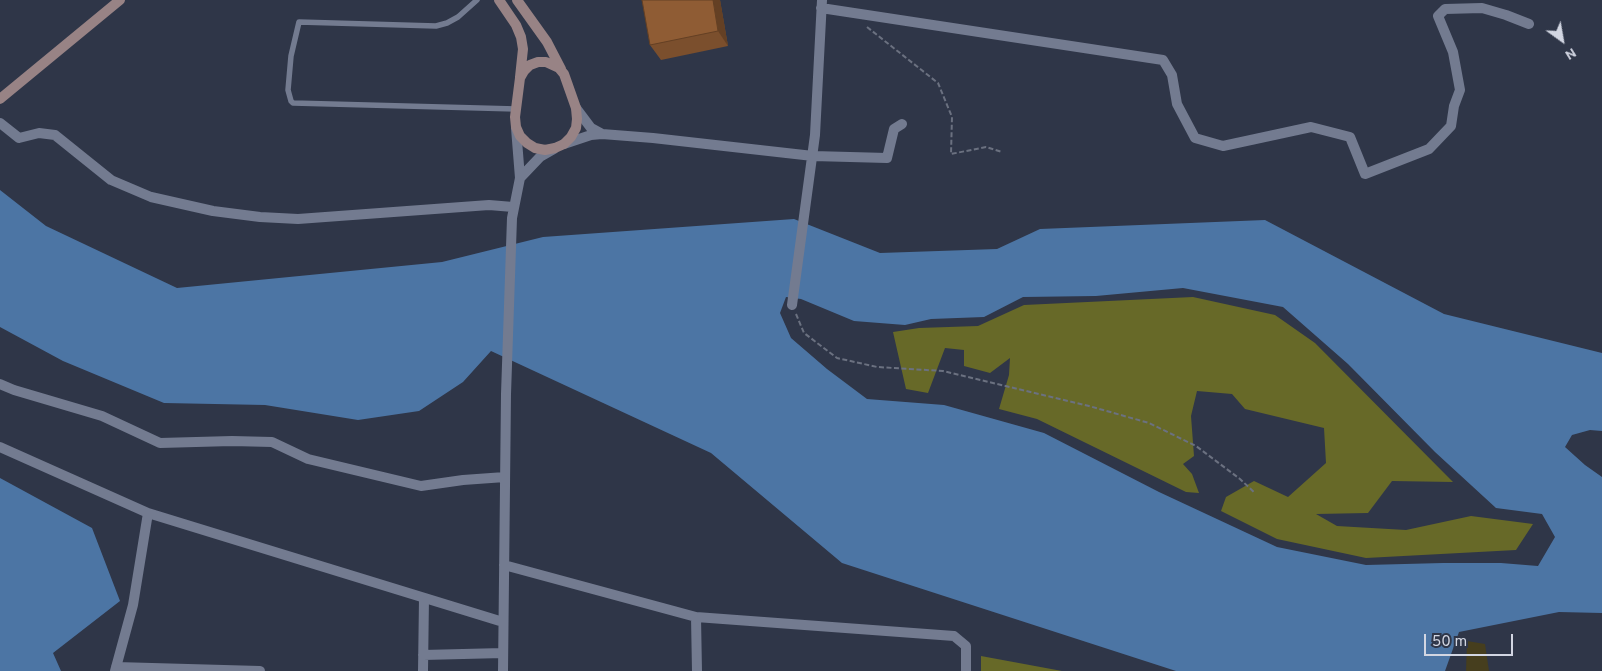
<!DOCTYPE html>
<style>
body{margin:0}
#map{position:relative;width:1602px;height:671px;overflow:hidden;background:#2f3648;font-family:Overpass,sans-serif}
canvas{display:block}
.north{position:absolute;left:1537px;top:15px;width:50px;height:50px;-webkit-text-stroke:4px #2f3648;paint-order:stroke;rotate:148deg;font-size:14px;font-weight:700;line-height:20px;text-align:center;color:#d2d6e2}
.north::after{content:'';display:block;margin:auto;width:18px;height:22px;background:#d2d6e2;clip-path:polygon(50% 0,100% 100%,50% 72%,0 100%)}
.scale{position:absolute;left:1424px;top:634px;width:89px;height:22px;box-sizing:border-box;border:2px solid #d2d6e2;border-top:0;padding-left:6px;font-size:15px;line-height:18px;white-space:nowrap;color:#d2d6e2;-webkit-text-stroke:4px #2f3648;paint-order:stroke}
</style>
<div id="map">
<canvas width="1602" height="671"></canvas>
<div class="north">N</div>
<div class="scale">50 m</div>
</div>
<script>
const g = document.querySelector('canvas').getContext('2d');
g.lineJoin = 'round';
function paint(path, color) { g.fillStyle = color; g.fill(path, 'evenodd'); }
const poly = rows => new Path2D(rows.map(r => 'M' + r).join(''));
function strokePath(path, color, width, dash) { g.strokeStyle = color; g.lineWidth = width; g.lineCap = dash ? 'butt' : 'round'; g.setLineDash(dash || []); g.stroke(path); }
paint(poly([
 [1193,297,1275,315,1315,343,1453,482,1392,481,1368,513,1316,514,1337,526,1406,530,1471,516,1533,524,1516,550,1366,558,1277,539,1221,511,1226,497,1254,481,1288,497,1326,463,1324,428,1245,409,1232,394,1197,391,1191,416,1194,456,1183,464,1192,474,1199,493,1186,492,1037,419,999,409,1009,375,1010,358,990,373,964,366,964,350,945,348,928,393,906,389,893,332,919,328,978,326,1024,305],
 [981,656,1062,671,981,671]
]), '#676928');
paint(poly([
 [1467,641,1485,644,1489,671,1466,671]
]), '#463e1e');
paint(poly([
 [0,190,46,226,177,288,442,262,543,237,794,219,880,253,997,249,1040,229,1265,220,1444,314,1602,353,1602,431,1590,430,1572,435,1565,447,1585,465,1602,477,1602,613,1559,612,1459,632,1445,671,1176,671,842,563,711,453,491,351,463,382,419,411,358,420,265,405,164,403,63,361,0,327],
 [1183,288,1283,307,1348,364,1435,452,1496,508,1542,514,1555,537,1538,566,1501,563,1443,563,1366,565,1277,547,1159,492,1044,433,944,405,867,399,827,369,791,338,780,313,786,297,801,299,854,321,905,325,931,319,984,317,1023,297,1096,296],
 [0,478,92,528,120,601,53,653,61,671,0,671]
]), '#4c75a4');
strokePath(poly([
 [867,27,938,83,952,117,951,154,986,147,1002,152],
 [796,314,804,333,837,358,877,367,943,371,1089,406,1149,423,1196,446,1240,479,1255,493]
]), '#6b7180', 2, [5, 2.5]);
strokePath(poly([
 [477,0,458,17,447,23,436,26,299,22,291,56,288,90,291,101,293,103,516,109]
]), '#737b90', 5.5);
strokePath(poly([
 [821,8,1163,60,1172,75,1177,104,1195,138,1223,146,1311,127,1350,137,1365,174,1429,149,1451,126,1454,106,1460,90,1453,52,1438,16,1445,9,1482,8,1506,15,1529,24],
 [0,123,19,138,39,133,55,135,111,180,151,197,213,211,260,217,298,219,489,205,513,207],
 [516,128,520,178,540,157,554,149],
 [602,134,653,138,813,156,887,158,894,129,902,124],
 [564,144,591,135,602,134,591,128,576,108],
 [792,305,815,135,822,0],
 [0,384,14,390,102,416,160,443,232,441,272,442,308,459,421,486,463,480,505,477],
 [0,447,148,513,503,622],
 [504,565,696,617,954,636,966,646,966,671],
 [696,617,697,671],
 [423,655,503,653],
 [116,667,260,671],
 [115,671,133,605,148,513],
 [423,671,424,598],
 [503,671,506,394,512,218,520,178]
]), '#737b90', 10);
strokePath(poly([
 [499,0,516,25,521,37,523,49,520,77],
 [517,0,547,42,561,69],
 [538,62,546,62,559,68,564,74,576,108,577,119,576,128,571,137,564,144,555,148,545,150,535,148,527,143,520,136,516,127,515,117,520,78,524,71,530,65,538,62],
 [0,99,120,0]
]), '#988385', 10);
paint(poly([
 [720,0,728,46,661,60,650,45]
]), '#7b4f2d');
paint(poly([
 [713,0,720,0,728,46,718,31]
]), '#644024');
const building = poly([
 [642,0,713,0,718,31,650,45,642,0]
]);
paint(building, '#8f5c34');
strokePath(building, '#644024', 1);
</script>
